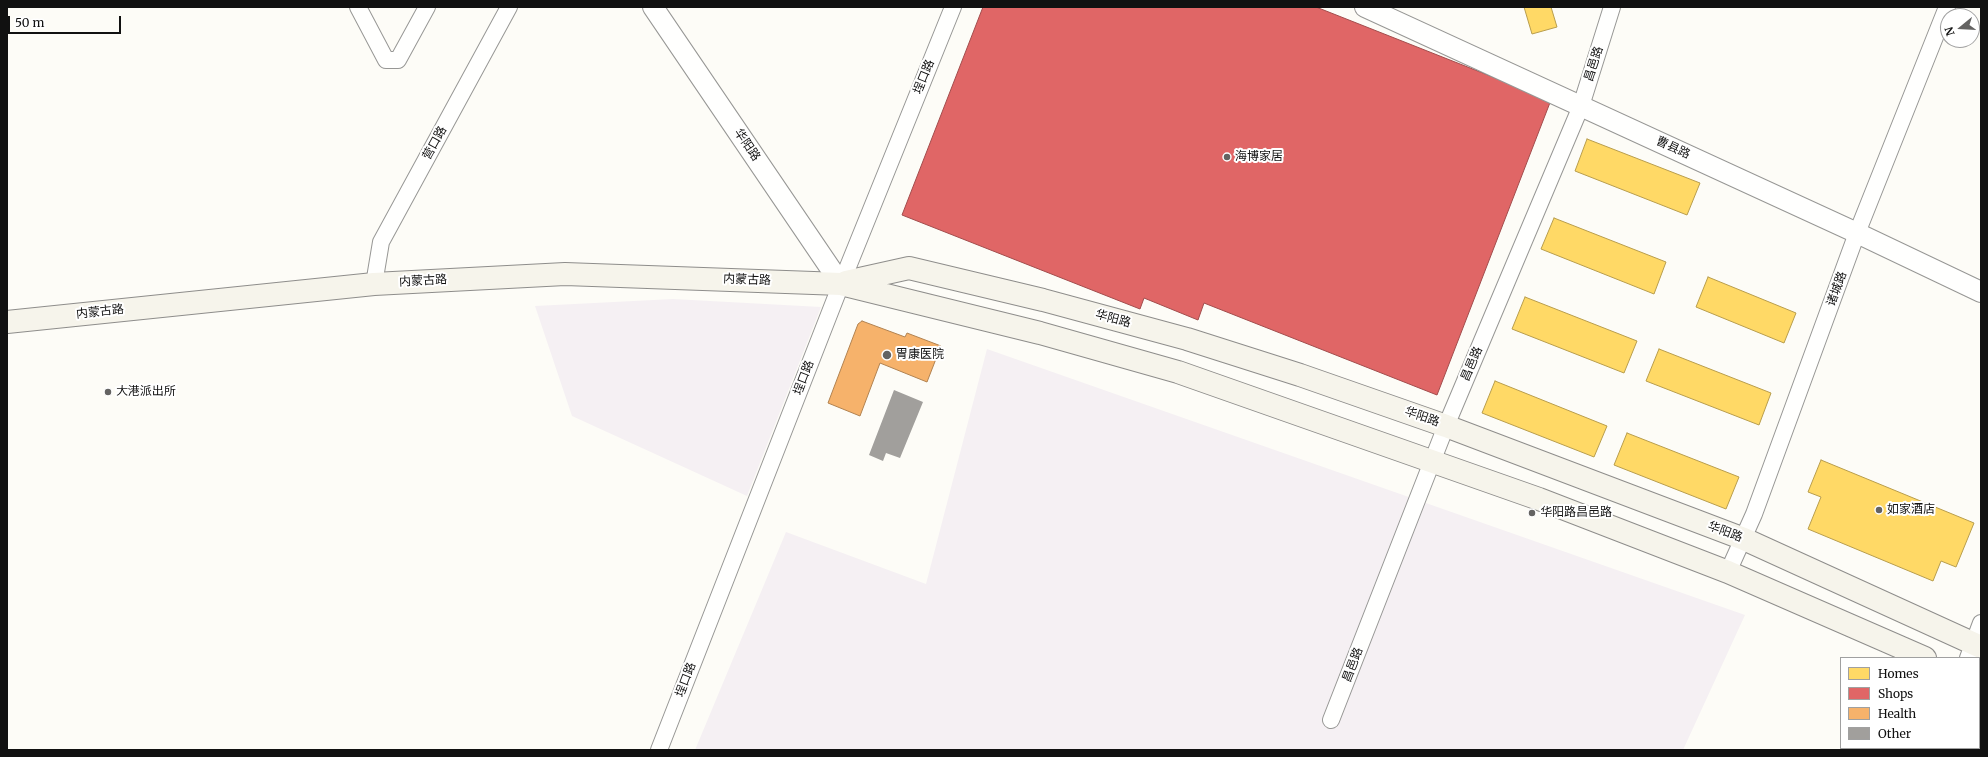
<!DOCTYPE html>
<meta charset="utf-8">
<style>
body{margin:0}
#map{position:relative;width:1988px;height:757px;overflow:hidden;background:#fdfcf7;font-family:Merriweather,serif}
canvas{display:block}
.frame{position:absolute;inset:0;border:8px solid #111;pointer-events:none}
.legend{position:absolute;left:1840px;top:657px;width:140px;height:92px;box-sizing:border-box;background:#fff;border:1px solid #a0a0a0;margin:0;padding:5px 7px;list-style:none;font-size:12px;color:#111}
.legend li{display:flex;align-items:center;gap:8px;height:20px}
.legend b{width:20px;border:1px solid #a0a0a0}
.north{position:absolute;left:1940px;top:8px;width:40px;height:40px;box-sizing:border-box;background:#fff;border:1px solid #a0a0a0;border-radius:50%;rotate:252deg;font-size:11px;font-weight:700;line-height:16px;text-align:center;color:#111}
.north::after{content:'';display:block;margin:auto;width:14px;height:18px;background:#646362;clip-path:polygon(50% 0,100% 100%,50% 72%,0 100%)}
.scale{position:absolute;left:8px;top:16px;width:113px;height:18px;box-sizing:border-box;border:2px solid #111;border-top:0;padding-left:5px;font-size:12px;line-height:14px;white-space:nowrap;color:#111;-webkit-text-stroke:3px #fff;paint-order:stroke}
</style>
<div id="map">
<canvas width="1988" height="757"></canvas>
<div class="frame"></div>
<ul class="legend">
<li><b style="height:11px;background:#ffd966"></b>Homes</li>
<li><b style="height:11px;background:#e06666"></b>Shops</li>
<li><b style="height:11px;background:#f6b26b"></b>Health</li>
<li><b style="height:11px;background:#a19f9c"></b>Other</li>
</ul>
<div class="north">N</div>
<div class="scale">50 m</div>
</div>
<script>
const g = document.querySelector('canvas').getContext('2d');
g.lineJoin = 'round';
function paint(path, color) { g.fillStyle = color; g.fill(path, 'evenodd'); }
const poly = rows => new Path2D(rows.map(r => 'M' + r).join(''));
function strokePath(path, color, width, dash) { g.strokeStyle = color; g.lineWidth = width; g.lineCap = dash ? 'butt' : 'round'; g.setLineDash(dash || []); g.stroke(path); }
function drawText(font, color, halo, rows, align = 'center') {
  g.font = font + ' Merriweather,"Noto Sans SC",serif'; g.lineWidth = 4; g.setLineDash([]); g.textBaseline = 'middle'; g.strokeStyle = halo; g.fillStyle = color; for (const [text, x, y, turn = 0] of rows) {
    g.save(); g.translate(x, y); g.rotate((+turn || 0) * Math.PI / 180); g.textAlign = isNaN(turn) ? turn : align; if (halo) g.strokeText(text, 0, 0); g.fillText(text, 0, 0); g.restore();
  }
}
paint(poly([
 [673,299,821,307,747,496,572,416,535,306],
 [987,349,1745,615,1683,750,695,750,786,532,926,584]
]), '#f5f0f3');
const homes = poly([
 [1524,7,1551,7,1557,27,1532,34,1524,7],
 [1587,139,1700,183,1687,215,1575,171,1587,139],
 [1554,218,1666,262,1654,294,1541,249,1554,218],
 [1708,277,1796,313,1784,343,1696,307,1708,277],
 [1525,297,1637,341,1624,373,1512,329,1525,297],
 [1659,349,1771,393,1759,425,1646,381,1659,349],
 [1495,381,1607,426,1594,457,1482,413,1495,381],
 [1627,433,1739,477,1726,509,1614,465,1627,433],
 [1821,460,1974,523,1956,567,1941,561,1933,581,1808,529,1821,497,1808,492,1821,460]
]);
paint(homes, '#ffd966');
strokePath(homes, '#b89d4c', 1);
const shops = poly([
 [983,7,1316,7,1551,100,1437,395,1204,303,1198,320,1144,298,1140,309,902,215,983,7]
]);
paint(shops, '#e06666');
strokePath(shops, '#a24c4c', 1);
const health = poly([
 [862,321,905,337,907,333,941,346,927,382,880,363,860,416,828,403,858,324,862,321]
]);
paint(health, '#f6b26b');
strokePath(health, '#b18250', 1);
paint(poly([
 [894,390,923,402,900,458,886,453,883,461,869,455]
]), '#a19f9c');
const minor = poly([
 [358,7,386,60,398,60,427,7],
 [374,284,381,242,509,7],
 [1728,572,1754,514,1857,233,1947,7],
 [1968,658,1981,623],
 [1331,720,1446,426,1581,106,1612,7],
 [659,750,841,284,953,7]
]);
const tertiary = poly([
 [653,7,841,284],
 [1365,7,1857,233,1981,292]
]);
const secondary = poly([
 [846,282,909,268,1043,300,1187,339,1300,375,1446,426,1744,539,1981,647],
 [7,322,374,284,565,274,841,284,1040,333,1178,372,1539,499,1728,572,1925,658],
 [1979,682,1981,683]
]);
strokePath(minor, '#979795', 18);
strokePath(tertiary, '#979795', 22);
strokePath(secondary, '#8e8d8b', 24);
strokePath(minor, '#fffffe', 16);
strokePath(tertiary, '#fffffe', 20);
strokePath(secondary, '#f6f4eb', 22);
for (const [x, y, r, color] of [
 [1227,157,4,"#646362"],
 [887,355,5,"#646362"],
 [108,392,4,"#646362"],
 [1879,510,4,"#646362"],
 [1532,513,4,"#646362"]
]) { const dot = new Path2D(); dot.arc(x, y, r, 0, 2 * Math.PI); g.fillStyle = color; g.fill(dot); strokePath(dot, '#fff', 1.5); }
drawText('12px', '#111', '#fff', [
 ["昌邑路",1594,64,-72],
 ["埕口路",924,77,-68],
 ["营口路",435,143,-61],
 ["华阳路",747,145,56],
 ["曹县路",1673,148,25],
 ["内蒙古路",747,280,2],
 ["内蒙古路",423,281,-3],
 ["诸城路",1837,289,-70],
 ["内蒙古路",100,312,-6],
 ["华阳路",1113,319,15],
 ["昌邑路",1472,364,-67],
 ["埕口路",804,378,-69],
 ["华阳路",1422,417,19],
 ["华阳路",1725,532,21],
 ["昌邑路",1353,665,-69],
 ["埕口路",686,680,-69]
]);
drawText('12px', '#111', '#fff', [
 ["海博家居",1235,157],
 ["胃康医院",896,355],
 ["大港派出所",116,392],
 ["如家酒店",1887,510],
 ["华阳路昌邑路",1540,513]
], 'left');
</script>
